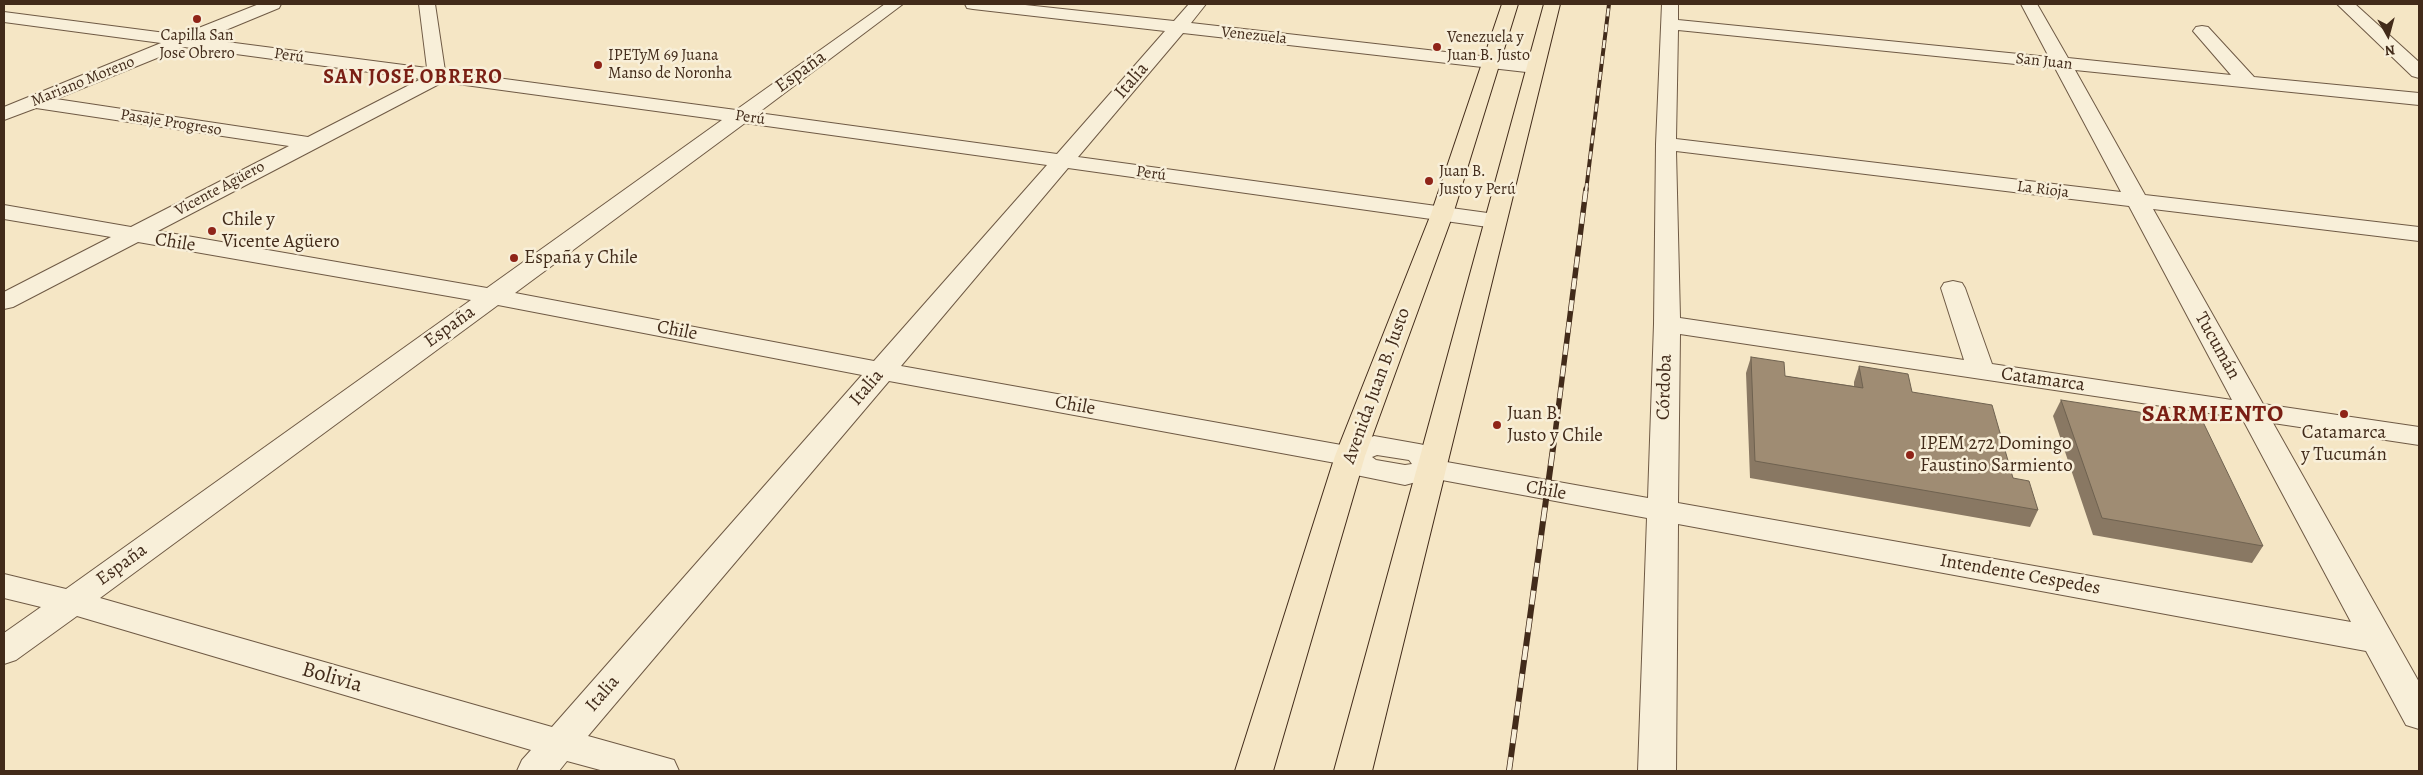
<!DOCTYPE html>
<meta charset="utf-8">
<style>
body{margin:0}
#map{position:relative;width:2423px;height:775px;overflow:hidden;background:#f5e6c5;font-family:Alegreya,serif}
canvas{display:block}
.frame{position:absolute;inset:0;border:5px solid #422b1a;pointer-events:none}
.north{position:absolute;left:2363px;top:10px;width:50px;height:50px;-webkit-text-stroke:4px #f8efd9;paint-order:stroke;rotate:173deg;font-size:14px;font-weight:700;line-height:20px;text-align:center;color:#422b1a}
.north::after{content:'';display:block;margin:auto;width:18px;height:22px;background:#422b1a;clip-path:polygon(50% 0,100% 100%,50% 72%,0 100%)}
</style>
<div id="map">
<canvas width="2423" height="775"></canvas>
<div class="frame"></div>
<div class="north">N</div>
</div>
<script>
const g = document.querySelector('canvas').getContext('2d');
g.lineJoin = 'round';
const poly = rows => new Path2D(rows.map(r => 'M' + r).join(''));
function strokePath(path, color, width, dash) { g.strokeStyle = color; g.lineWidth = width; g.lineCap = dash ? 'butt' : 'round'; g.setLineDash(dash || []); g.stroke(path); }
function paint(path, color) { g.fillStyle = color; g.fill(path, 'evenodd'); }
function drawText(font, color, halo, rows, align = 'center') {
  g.font = font + ' Alegreya,serif'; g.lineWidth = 5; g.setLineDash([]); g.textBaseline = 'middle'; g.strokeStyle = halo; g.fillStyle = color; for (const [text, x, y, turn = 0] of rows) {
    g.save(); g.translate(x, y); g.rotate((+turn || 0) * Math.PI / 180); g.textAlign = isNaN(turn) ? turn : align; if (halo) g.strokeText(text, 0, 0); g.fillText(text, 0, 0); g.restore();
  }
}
const minor = poly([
 [259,4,281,4,279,8,204,39,427,68,419,4,435,4,445,71,736,110,885,4,903,4,758,113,1057,154,1165,31,973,9,967,8,965,4,1016,4,1174,21,1189,4,1206,4,1191,23,1542,63,1544,67,1542,71,1535,73,1183,33,1078,157,1495,214,1503,216,1506,221,1503,226,1495,228,1068,168,901,366,1347,446,1374,436,1419,444,1429,446,1441,461,1648,498,1654,324,1656,144,1662,4,1678,4,1678,20,2049,57,2021,4,2037,4,2068,58,2231,75,2193,31,2196,27,2202,26,2208,27,2254,77,2419,93,2419,105,2075,70,2145,195,2419,227,2419,241,2153,209,2263,404,2419,427,2419,445,2273,423,2419,682,2419,729,2406,725,2366,651,1678,524,1676,771,1638,771,1647,518,1431,478,1405,485,1356,475,1341,464,889,381,588,736,674,760,679,771,604,771,567,761,559,771,517,771,522,760,531,750,77,616,16,660,4,664,4,633,41,607,4,598,4,574,66,589,471,300,138,242,13,307,4,309,4,292,111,237,4,219,4,205,131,227,289,146,36,108,4,120,4,107,161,43,4,22,4,12,181,35,259,4],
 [1678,30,2055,68,2121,192,1676,139,1678,30],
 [184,47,421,79,308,137,56,99,184,47],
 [443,82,722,120,487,288,158,231,443,82],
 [745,123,1047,165,874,361,515,293,745,123],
 [1676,151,2129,206,2232,400,1992,364,1965,288,1962,283,1953,281,1944,283,1941,288,1964,360,1680,318,1676,151],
 [498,305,862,375,552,727,100,598,498,305],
 [1680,334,2242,418,2351,622,1678,503,1680,334],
 [1377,455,1409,460,1412,464,1405,465,1376,460,1372,457,1377,455],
 [2337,4,2355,4,2419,62,2419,78,2412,76,2337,4]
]);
const major = poly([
 [1502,4,1518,4,1453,214,1365,456,1273,771,1235,771,1335,456,1431,214,1502,4],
 [1544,4,1560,4,1372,771,1334,771,1544,4]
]);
strokePath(minor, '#6f5a45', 2);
strokePath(major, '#422b1a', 2);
paint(minor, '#f8efd9');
paint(major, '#f5e6c5');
const railFar2 = poly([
 [1586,191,1609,4]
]);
const railFar1 = poly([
 [1554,442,1586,189]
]);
const rail = poly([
 [1509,771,1554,441]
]);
strokePath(railFar2, '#422b1a', 4);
strokePath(railFar1, '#422b1a', 5.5);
strokePath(rail, '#422b1a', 6);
strokePath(railFar2, '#f8efd9', 2.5, [8]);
strokePath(railFar1, '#f8efd9', 4, [11]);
strokePath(rail, '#f8efd9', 4.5, [14]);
paint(poly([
 [1751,357,1785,376,1854,386,1854,382,1859,366,1912,392,2013,478,2038,510,2030,527,1750,478,1746,373],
 [2061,400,2263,546,2252,563,2093,535,2053,416]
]), '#897863');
const building = poly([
 [1751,357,1784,362,1785,376,1863,388,1859,366,1908,374,1912,392,1992,405,2013,478,2029,481,2038,510,1755,461,1751,357],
 [2061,400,2203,422,2263,546,2102,518,2061,400]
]);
paint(building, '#9f8c73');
strokePath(building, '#6f6250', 1);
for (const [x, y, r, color] of [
 [197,19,5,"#8f2418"],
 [1437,47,5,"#8f2418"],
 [598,65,5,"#8f2418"],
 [1429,181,5,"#8f2418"],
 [212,231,5,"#8f2418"],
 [514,258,5,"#8f2418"],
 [2344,414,5,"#8f2418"],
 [1497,425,5,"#8f2418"],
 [1910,455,5,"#8f2418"]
]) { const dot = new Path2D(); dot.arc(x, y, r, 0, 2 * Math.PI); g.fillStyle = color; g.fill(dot); strokePath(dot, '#f8efd9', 2); }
drawText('16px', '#422b1a', '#f8efd9', [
 ["Capilla San",197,36,"center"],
 ["Jose Obrero",197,54,"center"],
 ["Venezuela y",1447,38],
 ["Juan B. Justo",1447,56],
 ["IPETyM 69 Juana",608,56],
 ["Manso de Noronha",608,74],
 ["Juan B.",1439,172],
 ["Justo y Perú",1439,190]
], 'left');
drawText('16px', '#422b1a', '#f8efd9', [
 ["Venezuela",1254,36,6],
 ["Perú",289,56,8],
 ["San Juan",2044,62,6],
 ["Mariano Moreno",83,82,-22],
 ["Perú",750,118,8],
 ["Pasaje Progreso",171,123,9],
 ["Perú",1151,174,8],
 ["Vicente Agüero",220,189,-28],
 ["La Rioja",2043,190,7]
]);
drawText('19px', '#422b1a', '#f8efd9', [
 ["España",801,72,-36],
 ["Italia",1132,81,-49],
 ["Chile",175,243,9],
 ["España",450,327,-36],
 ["Chile",677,331,11],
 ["Tucumán",2217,346,61],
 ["Catamarca",2043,380,8],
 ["Avenida Juan B. Justo",1377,386,-70],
 ["Córdoba",1665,387,-88],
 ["Italia",867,388,-49],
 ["Chile",1075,406,10],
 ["Chile",1546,491,10],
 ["España",122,565,-36],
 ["Intendente Cespedes",2020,575,10],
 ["Italia",603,694,-49]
]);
drawText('19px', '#422b1a', '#f8efd9', [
 ["Chile y",222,220],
 ["Vicente Agüero",222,242],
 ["España y Chile",524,258],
 ["Juan B.",1507,414],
 ["Justo y Chile",1507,436],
 ["Catamarca",2344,433,"center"],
 ["y Tucumán",2344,455,"center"],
 ["IPEM 272 Domingo",1920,444],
 ["Faustino Sarmiento",1920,466]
], 'left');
g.letterSpacing = '1px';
drawText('bold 20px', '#7a1f14', '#f8efd9', [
 ["SAN JOSÉ OBRERO",413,78]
]);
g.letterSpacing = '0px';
drawText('22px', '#422b1a', '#f8efd9', [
 ["Bolivia",332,678,16]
]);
g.letterSpacing = '1px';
drawText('bold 24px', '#7a1f14', '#f8efd9', [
 ["SARMIENTO",2213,415]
]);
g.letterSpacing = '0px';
</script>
